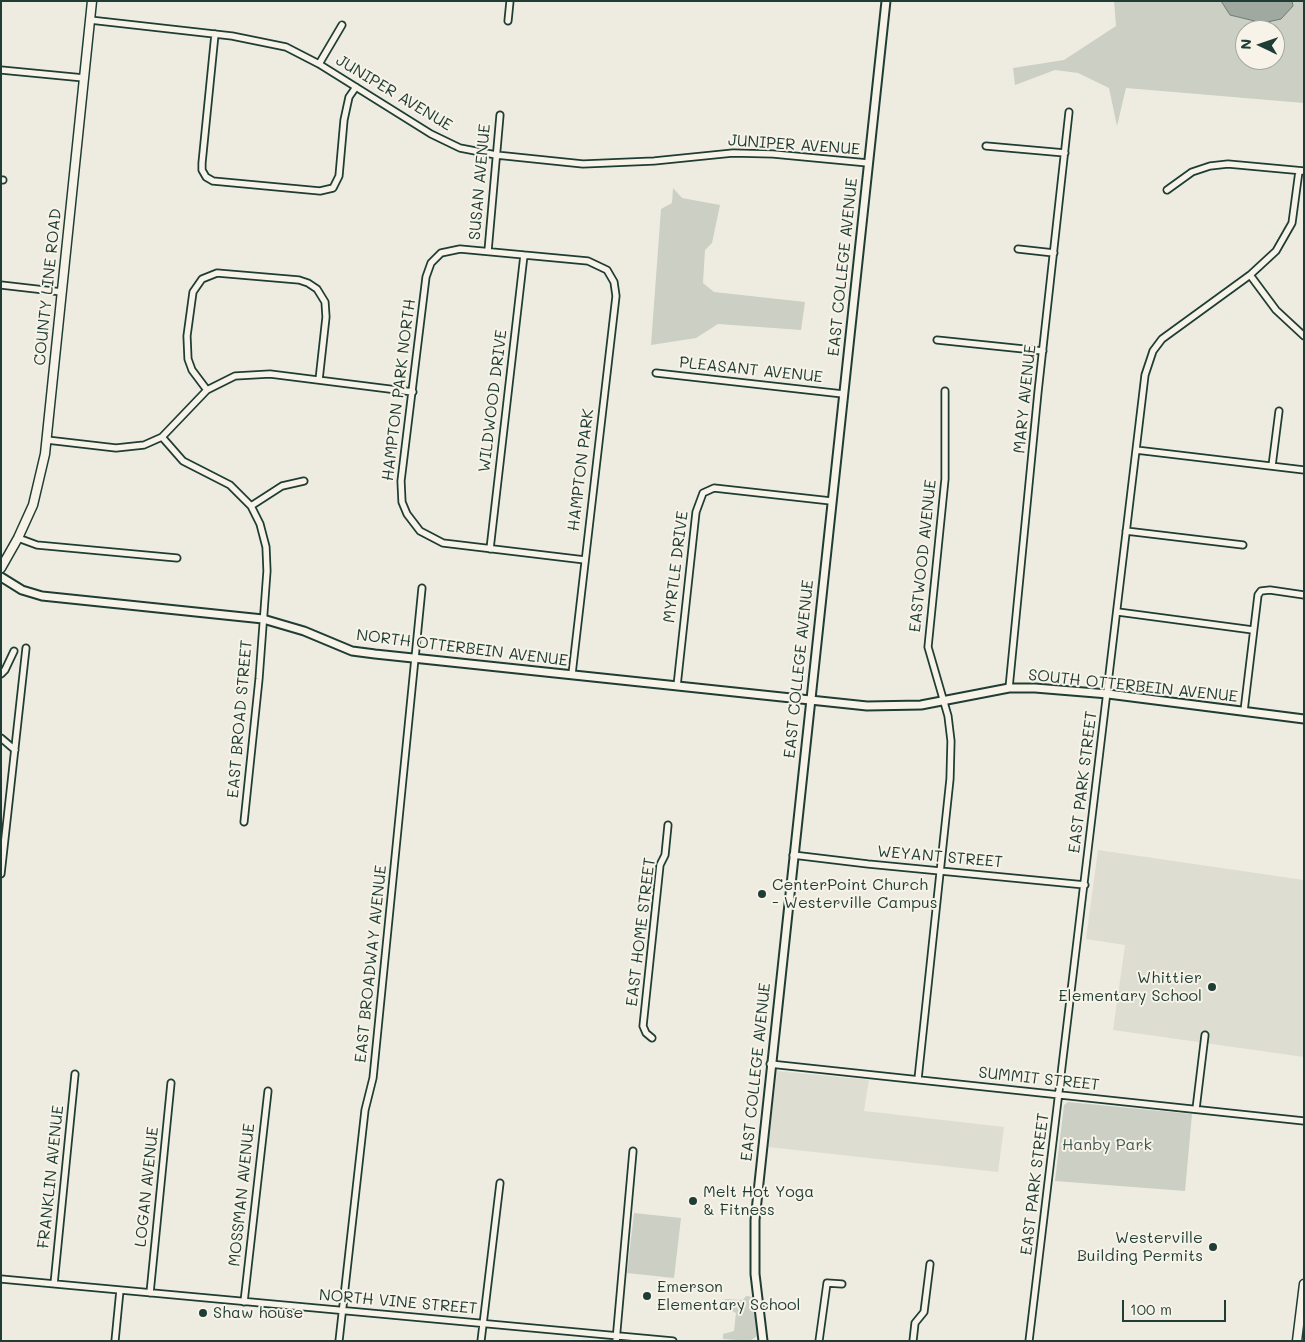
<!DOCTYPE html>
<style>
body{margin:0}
#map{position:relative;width:1305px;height:1342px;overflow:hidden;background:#eeece1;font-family:Mali,sans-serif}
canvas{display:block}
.frame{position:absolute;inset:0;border:2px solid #1f3d34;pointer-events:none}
.north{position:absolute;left:1235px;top:20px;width:50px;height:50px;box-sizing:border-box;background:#f7f3e8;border:1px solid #a1aaa0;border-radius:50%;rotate:273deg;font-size:14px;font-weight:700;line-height:20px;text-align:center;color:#1f3d34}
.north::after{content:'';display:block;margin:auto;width:18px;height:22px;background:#1f3d34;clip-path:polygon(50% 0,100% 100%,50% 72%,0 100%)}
.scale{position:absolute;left:1122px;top:1300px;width:104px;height:22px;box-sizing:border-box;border:2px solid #1f3d34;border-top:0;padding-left:6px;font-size:15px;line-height:18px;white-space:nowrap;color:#1f3d34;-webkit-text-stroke:4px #f7f3e8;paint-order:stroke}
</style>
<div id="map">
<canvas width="1305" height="1342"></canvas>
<div class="frame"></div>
<div class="north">N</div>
<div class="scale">100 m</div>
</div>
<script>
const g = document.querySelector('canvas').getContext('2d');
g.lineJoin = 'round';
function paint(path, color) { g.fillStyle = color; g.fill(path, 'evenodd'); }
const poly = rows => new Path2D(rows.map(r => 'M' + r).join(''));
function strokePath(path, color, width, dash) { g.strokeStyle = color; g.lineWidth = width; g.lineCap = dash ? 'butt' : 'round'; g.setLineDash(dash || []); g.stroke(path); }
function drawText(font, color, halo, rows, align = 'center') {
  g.font = font + ' Mali,sans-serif'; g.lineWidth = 4; g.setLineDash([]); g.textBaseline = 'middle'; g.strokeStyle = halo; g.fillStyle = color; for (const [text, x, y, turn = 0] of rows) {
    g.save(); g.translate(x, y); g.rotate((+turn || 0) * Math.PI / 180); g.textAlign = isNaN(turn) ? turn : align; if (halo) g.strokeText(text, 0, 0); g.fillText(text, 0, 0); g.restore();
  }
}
paint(poly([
 [1098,850,1304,880,1304,1057,1113,1030,1125,945,1086,939],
 [777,1071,869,1080,864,1111,1004,1127,998,1172,768,1147]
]), '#ddddd2');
paint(poly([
 [1114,1,1221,1,1230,15,1292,6,1292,1,1304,1,1304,103,1126,88,1117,126,1109,88,1078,73,1055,70,1015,85,1013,68,1064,60,1116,26],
 [1245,30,1275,30,1275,60,1245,60],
 [673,188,682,198,720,205,712,243,705,250,703,283,714,292,805,302,801,330,718,324,696,338,651,345,661,209,672,203],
 [1068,1102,1192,1114,1185,1191,1055,1181,1064,1105],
 [634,1213,681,1218,674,1278,627,1273],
 [746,1296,753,1297,757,1336,750,1341,723,1339,723,1334,734,1331,736,1313,725,1307,725,1299,743,1300]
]), '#cccfc4');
const water = poly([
 [1221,1,1292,1,1293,6,1281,19,1263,23,1230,15,1221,1]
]);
paint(water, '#9fa99f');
strokePath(water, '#6c7e74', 1);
const minor = poly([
 [90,20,232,36,286,47,319,64,431,134,460,148,496,155,583,164,654,161,733,153,773,154,868,163],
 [508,21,510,1],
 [215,34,202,163,202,170,206,177,213,181,320,191,333,188,339,176,344,120,349,97,356,87],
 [319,64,342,25],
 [1,70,84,78],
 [986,146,1065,153],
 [1,180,3,180],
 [1167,190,1192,172,1210,166,1228,164,1304,171],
 [1018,249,1054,253],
 [488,251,500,115],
 [1250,275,1276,310,1304,336],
 [1,285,62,292],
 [937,340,1043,351],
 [656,373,843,394],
 [207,390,192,370,188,359,187,336,193,292,202,279,217,273,299,280,308,283,317,289,325,302,326,317,319,380],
 [162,437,183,461,230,485,251,506,260,524,266,547,267,571,259,679,244,822],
 [47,440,116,448,144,445,162,437,207,390,235,376,270,374,413,392],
 [1136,450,1304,470],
 [1272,466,1279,411],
 [251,506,282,486,304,481],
 [1126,531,1243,545],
 [18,538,37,545,177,558],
 [490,549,524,255],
 [1118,612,1253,630],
 [1,674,5,670,14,651],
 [572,674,616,296,614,282,607,270,588,261,460,249,441,253,431,263,426,277,401,481,402,502,407,514,420,531,443,543,585,560],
 [677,686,696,512,703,493,714,488,831,501],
 [1009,688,1038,392,1069,112],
 [1244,711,1258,595,1261,591,1270,590,1304,595],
 [1,738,15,750],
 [793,855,868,864,1085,885],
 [1,874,26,648],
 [652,1038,646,1033,643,1026,660,865,665,855,668,825],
 [770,1064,1304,1121],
 [918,1079,950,779,951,741,948,716,928,647,945,479,945,391],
 [1196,1109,1205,1035],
 [1,1279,673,1341],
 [54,1284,75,1074],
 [150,1293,171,1083],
 [244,1302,268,1091],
 [115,1341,120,1290],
 [339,1341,365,1110,373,1078,422,588],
 [481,1341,500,1183],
 [616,1341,633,1151],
 [819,1341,827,1283,842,1284],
 [913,1341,915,1323,924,1312,930,1264],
 [1029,1341,1145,375,1153,351,1162,339,1250,275,1276,251,1292,223,1299,171]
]);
const tertiary = poly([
 [1,577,22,590,42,596,263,619,304,631,352,651,375,654,867,706,921,705,1009,688,1035,688,1108,694,1304,719],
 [763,1341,755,1274,755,1220,886,1]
]);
const secondary = poly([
 [1,568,18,538,33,505,45,454,92,1],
 [1297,1341,1304,1284]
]);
strokePath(minor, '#1f3d34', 9);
strokePath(tertiary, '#1f3d34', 11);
strokePath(secondary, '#1f3d34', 11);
strokePath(minor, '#f7f3e8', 5.5);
strokePath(tertiary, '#f7f3e8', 7);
strokePath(secondary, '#f7f3e8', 8);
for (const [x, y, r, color] of [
 [762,894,5,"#1f3d34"],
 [1212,987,5,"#1f3d34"],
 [693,1201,5,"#1f3d34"],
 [1213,1247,5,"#1f3d34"],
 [647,1296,5,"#1f3d34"],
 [203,1313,5,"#1f3d34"]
]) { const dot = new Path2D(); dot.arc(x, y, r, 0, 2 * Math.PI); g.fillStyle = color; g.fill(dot); strokePath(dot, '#f7f3e8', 2); }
drawText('16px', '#1f3d34', '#f7f3e8', [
 ["JUNIPER AVENUE",394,93,31],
 ["JUNIPER AVENUE",794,145,4],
 ["SUSAN AVENUE",480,182,-85],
 ["EAST COLLEGE AVENUE",843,267,-84],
 ["COUNTY LINE ROAD",48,287,-84],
 ["PLEASANT AVENUE",751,370,6],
 ["HAMPTON PARK NORTH",399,390,-83],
 ["MARY AVENUE",1025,399,-84],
 ["WILDWOOD DRIVE",493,401,-83],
 ["HAMPTON PARK",581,470,-83],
 ["EASTWOOD AVENUE",923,556,-84],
 ["MYRTLE DRIVE",676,567,-83],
 ["NORTH OTTERBEIN AVENUE",462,648,7],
 ["EAST COLLEGE AVENUE",799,669,-84],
 ["SOUTH OTTERBEIN AVENUE",1133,686,6],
 ["EAST BROAD STREET",240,719,-85],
 ["EAST PARK STREET",1083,782,-83],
 ["WEYANT STREET",940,857,5],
 ["EAST HOME STREET",641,932,-83],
 ["EAST BROADWAY AVENUE",371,964,-84],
 ["EAST COLLEGE AVENUE",756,1072,-84],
 ["SUMMIT STREET",1039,1079,6],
 ["FRANKLIN AVENUE",51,1177,-84],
 ["EAST PARK STREET",1035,1184,-83],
 ["LOGAN AVENUE",147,1187,-84],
 ["MOSSMAN AVENUE",242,1195,-84],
 ["NORTH VINE STREET",398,1302,5]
]);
drawText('16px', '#1f3d34', '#f7f3e8', [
 ["CenterPoint Church",772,885],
 ["- Westerville Campus",772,903],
 ["Whittier",1202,978,"right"],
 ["Elementary School",1202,996,"right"],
 ["Melt Hot Yoga",703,1192],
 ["& Fitness",703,1210],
 ["Westerville",1203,1238,"right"],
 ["Building Permits",1203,1256,"right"],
 ["Emerson",657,1287],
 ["Elementary School",657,1305],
 ["Shaw house",213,1313]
], 'left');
drawText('16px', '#425a51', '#f7f3e8', [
 ["Hanby Park",1107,1145]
]);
</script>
